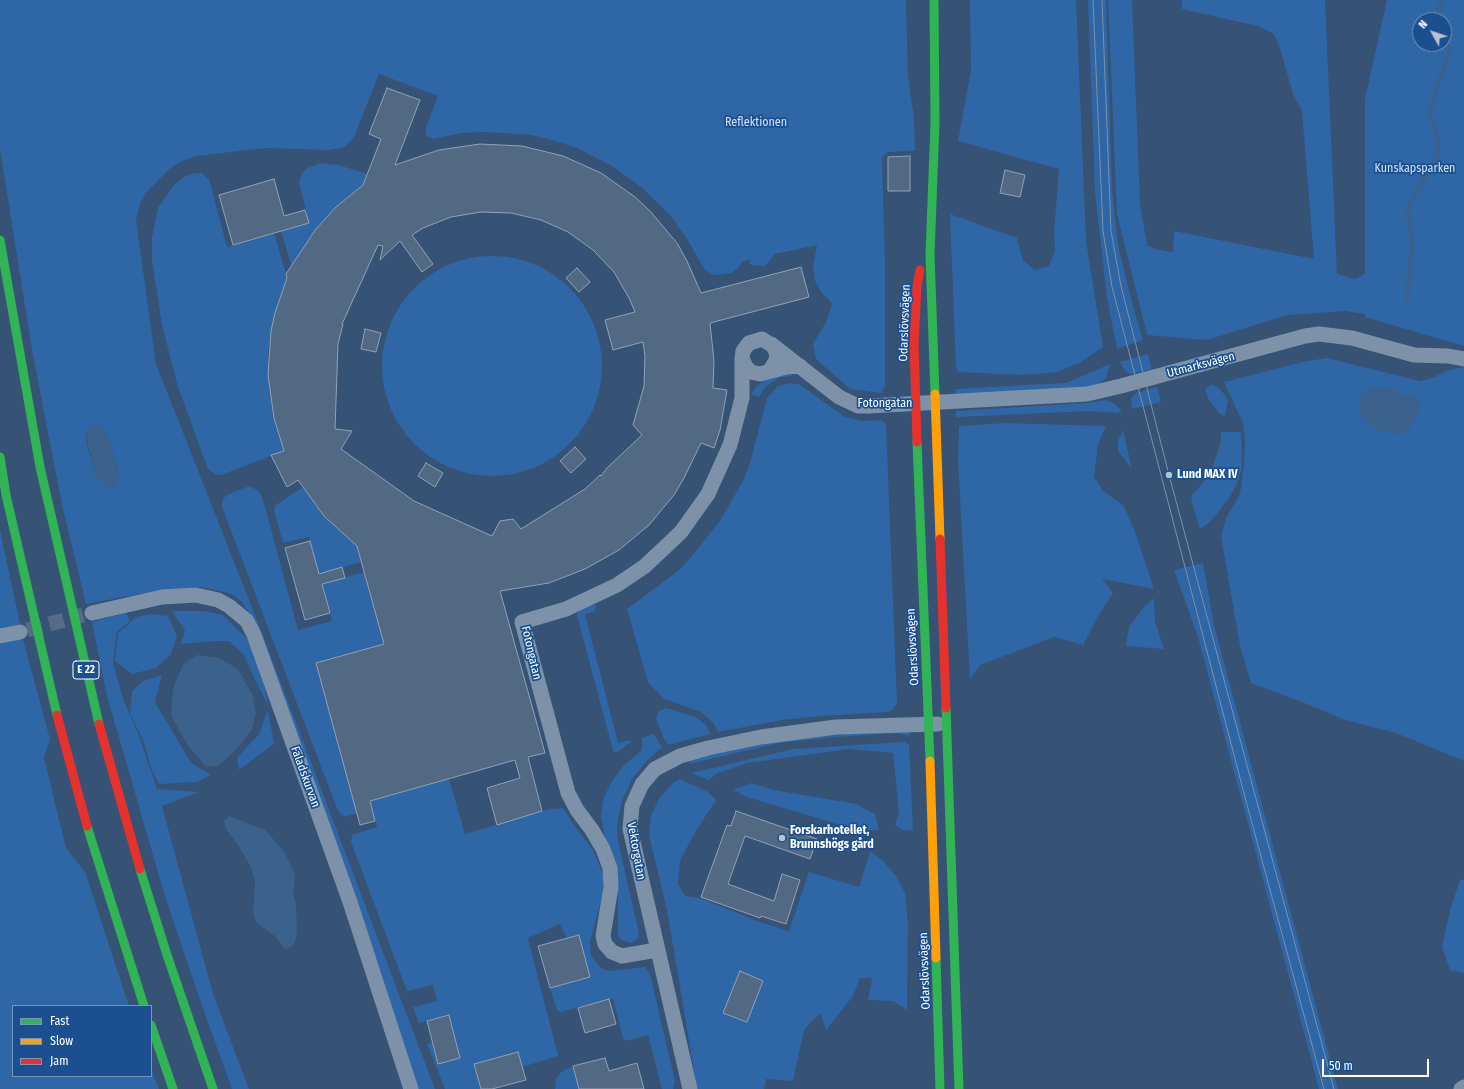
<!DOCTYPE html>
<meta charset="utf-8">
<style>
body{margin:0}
#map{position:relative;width:1464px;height:1089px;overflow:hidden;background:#365274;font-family:"Fira Sans Condensed",sans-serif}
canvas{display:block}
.legend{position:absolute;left:12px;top:1005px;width:140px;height:72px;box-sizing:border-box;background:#1b4f8f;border:1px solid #7695bc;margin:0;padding:5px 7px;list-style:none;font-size:12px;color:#fff}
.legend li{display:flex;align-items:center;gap:8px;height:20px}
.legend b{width:20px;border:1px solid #7695bc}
.north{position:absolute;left:1412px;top:12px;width:40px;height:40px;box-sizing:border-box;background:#1b4f8f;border:1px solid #7695bc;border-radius:50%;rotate:310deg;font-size:11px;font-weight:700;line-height:16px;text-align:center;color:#fff}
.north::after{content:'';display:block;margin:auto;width:14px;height:18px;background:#b9c2ce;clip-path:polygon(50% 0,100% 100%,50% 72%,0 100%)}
.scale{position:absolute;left:1322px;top:1059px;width:107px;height:18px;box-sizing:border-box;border:2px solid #fff;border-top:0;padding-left:5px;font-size:12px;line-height:14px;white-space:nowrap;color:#fff;-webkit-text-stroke:3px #1b4f8f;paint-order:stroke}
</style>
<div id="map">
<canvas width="1464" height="1089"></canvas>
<ul class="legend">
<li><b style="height:5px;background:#30b455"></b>Fast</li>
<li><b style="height:5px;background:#ff9f0a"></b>Slow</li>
<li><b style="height:5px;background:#e5322d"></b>Jam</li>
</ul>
<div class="north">N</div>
<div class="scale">50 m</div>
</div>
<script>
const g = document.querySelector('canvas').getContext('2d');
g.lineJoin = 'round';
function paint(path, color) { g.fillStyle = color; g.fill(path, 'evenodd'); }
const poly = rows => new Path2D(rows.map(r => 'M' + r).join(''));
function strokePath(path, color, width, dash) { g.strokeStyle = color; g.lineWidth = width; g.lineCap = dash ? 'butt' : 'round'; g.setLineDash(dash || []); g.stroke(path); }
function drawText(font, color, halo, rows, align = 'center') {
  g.font = font + ' "Fira Sans Condensed",sans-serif'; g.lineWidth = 3.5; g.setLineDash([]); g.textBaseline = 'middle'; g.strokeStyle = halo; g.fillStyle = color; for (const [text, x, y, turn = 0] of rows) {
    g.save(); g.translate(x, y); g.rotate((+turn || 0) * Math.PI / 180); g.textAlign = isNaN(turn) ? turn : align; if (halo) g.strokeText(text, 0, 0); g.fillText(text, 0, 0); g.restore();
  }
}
paint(poly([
 [0,0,906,0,908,77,914,118,915,151,887,152,882,158,885,262,885,386,881,393,850,389,816,359,813,344,826,322,832,305,829,300,821,292,815,281,813,266,817,245,775,254,765,266,753,265,749,263,751,259,743,261,739,267,731,273,717,275,712,274,705,270,687,239,669,214,641,187,612,166,577,148,552,140,531,135,485,132,462,133,433,139,429,137,426,135,426,127,438,96,379,74,354,137,345,147,329,150,266,148,196,156,180,162,168,170,146,193,140,204,136,220,156,364,257,620,435,1089,417,1089,250,614,241,601,233,595,225,592,200,587,156,591,86,604,62,505,32,350,0,149],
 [86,429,107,434,119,473,116,484,109,487,101,483,95,472,86,441],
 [970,0,1076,0,1086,241,1103,347,1081,362,1057,372,1022,375,958,372,956,368,950,214,1017,238,1023,260,1035,270,1049,266,1055,250,1054,232,1059,169,958,141,971,70],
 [1088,0,1106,0,1112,191,1118,244,1130,295,1143,340,1117,349,1107,298,1095,192],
 [1108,0,1132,0,1140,204,1147,245,1155,249,1173,252,1174,231,1314,259,1302,111,1294,97,1280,49,1274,34,1258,26,1182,9,1182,0,1325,0,1337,274,1355,279,1365,274,1365,99,1387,0,1464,0,1464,346,1365,317,1365,314,1345,311,1287,315,1207,340,1147,335,1117,214],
 [1420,20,1444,20,1444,44,1420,44],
 [319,163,339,165,367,174,363,185,348,196,322,222,311,236,292,268,281,231,309,223,299,182,302,174,306,169],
 [195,173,201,173,209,179,227,247,274,233,287,277,275,313,268,352,270,396,274,418,284,451,221,475,216,475,208,469,178,387,162,325,152,260,152,237,158,208,174,185,184,177],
 '382 366a110 110 0 1 1 220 0a110 110 0 1 1-220 0Z',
 [1148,354,1152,369,1131,374,1125,371,1120,362],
 [1327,358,1420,381,1432,378,1449,370,1464,367,1464,761,1396,733,1345,720,1307,704,1251,683,1240,646,1221,536,1226,518,1240,494,1244,464,1245,442,1243,423,1224,382,1307,361],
 [1110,364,1106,378,1098,384,1077,390,956,394,955,389,1066,383],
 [784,373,792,374,792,376,780,377,765,387,759,397,751,394,756,387,767,379],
 [789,383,799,384,845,417,863,421,881,420,886,424,897,703,892,710,888,712,820,716,783,720,718,732,713,723,701,712,664,699,648,682,627,609,678,571,691,557,720,521,744,479,750,463,767,398,778,386],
 [1212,384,1221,390,1228,400,1225,416,1219,413,1209,400,1205,389],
 [1157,387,1161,402,1132,409,1131,398,1136,393],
 [1105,400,1115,404,1122,411,1117,413,1090,411,955,417,956,411,1087,403],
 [1005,423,1106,426,1098,444,1094,477,1103,491,1124,506,1136,534,1154,589,1102,579,1113,593,1098,616,1083,645,1054,637,980,665,970,680,958,460,959,426],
 [1123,430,1132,469,1118,451,1118,441],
 [1221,432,1241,432,1242,468,1237,483,1230,497,1211,521,1200,529,1191,499,1192,495,1210,475,1221,441],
 [249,486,259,491,264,503,298,630,332,621,322,584,364,572,384,644,316,663,355,805,449,779,465,834,550,809,563,808,573,824,593,850,604,876,602,897,590,942,591,956,601,968,608,971,645,967,650,974,675,1081,673,1089,662,1089,648,1035,625,1041,623,1038,613,998,561,1012,557,1010,550,988,589,977,579,935,567,938,560,924,528,938,558,1056,522,1067,474,1064,481,1089,445,1089,427,1044,432,1042,438,1064,460,1057,449,1015,419,1023,413,1007,437,1001,433,985,407,991,351,842,352,835,377,827,372,809,344,817,338,811,222,507,223,499,227,495],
 [303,487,324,516,357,546,361,562,319,574,309,537,283,543,274,510,276,505],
 [0,530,20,624,0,628],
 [1203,563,1214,625,1338,1089,1319,1089,1198,637,1174,570],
 [1154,598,1155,622,1164,649,1126,646,1129,627,1144,607],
 [593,604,596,606,595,611,585,614,618,743,629,740,631,742,616,753,613,751,577,615,580,609],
 [172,611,204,611,223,615,255,647,269,707,255,680,244,655,229,641,214,641,181,644,185,630],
 [126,613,130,621,117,632,113,662,123,699,139,736,157,789,199,792,162,806,213,994,249,1089,232,1089,207,1020,166,900,107,696,92,622],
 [151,614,168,616,177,636,171,654,156,668,132,674,115,661,118,633,136,617],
 [22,636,50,739,44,758,66,848,85,872,129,1006,13,1006,13,1076,151,1076,151,1069,159,1089,0,1089,0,640],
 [162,675,155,702,191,763,211,775,197,782,159,784,152,771,143,740,130,714,132,691,143,681],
 [666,708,696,717,706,725,710,734,668,745,663,737,656,718,658,712],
 [268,710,274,744,239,770,237,758,259,734],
 [836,732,910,732,909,736,897,733,836,737,779,743,689,764,690,760,746,744],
 [654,734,662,747,646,762,632,779,622,801,617,825,618,841,638,929,639,938,632,943,621,940,618,936,618,873,605,839,601,816,604,797,612,781,623,766,640,752,642,749,642,738],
 [905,742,909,745,913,830,905,831,895,825,899,812,893,753,849,749,747,763,716,774,709,780,691,773,793,749],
 [680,779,708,792,716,800,694,834,680,861,678,884,685,896,700,898,760,922,789,931,809,872,859,887,870,851,883,861,896,876,905,893,908,924,907,1010,893,1001,868,1000,872,978,860,978,853,996,826,1030,821,1014,813,1020,804,1030,793,1081,766,1079,764,1089,697,1089,667,910,649,835,651,815,660,797,674,782],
 [751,783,774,790,856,804,875,814,879,830,857,830,747,797,733,790],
 [1464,879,1464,973,1450,970,1442,947,1450,910,1460,880],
 [573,1066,579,1089,555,1089,556,1079,560,1073]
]), '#2f66a5');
paint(poly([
 [1376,387,1400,391,1402,397,1411,396,1420,401,1419,410,1409,430,1403,435,1381,431,1366,422,1360,415,1361,393],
 [93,425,102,427,107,434,119,473,116,484,109,487,101,483,95,472,87,441,86,429],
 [197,655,219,658,238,669,253,696,256,713,252,729,238,748,218,766,205,766,189,747,171,716,173,688,184,663],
 [229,816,265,830,284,851,295,874,293,894,296,903,297,932,295,942,291,947,287,949,283,947,276,937,256,922,253,912,255,882,251,867,238,845,226,829,224,821]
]), '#3b618d');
strokePath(poly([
 [1442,20,1439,10,1442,0],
 [1407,300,1412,244,1408,212,1412,199,1437,157,1439,144,1430,113,1436,89,1449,54,1444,28]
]), '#3b618d', 4.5);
const building = poly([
 [387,88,420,100,395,165,439,150,480,144,522,146,563,156,601,173,635,197,650,211,677,243,687,261,701,293,801,267,809,297,710,323,714,361,713,388,727,390,720,430,714,448,701,443,684,478,674,495,649,525,619,550,585,569,549,583,500,591,545,753,528,757,542,811,497,825,487,788,520,778,515,760,370,801,375,821,360,825,316,663,384,644,357,546,324,516,298,480,287,487,271,455,284,451,274,418,268,375,271,331,275,313,287,278,286,274,316,229,336,207,363,185,381,139,369,134,387,88],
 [481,212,511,213,541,220,568,232,593,250,614,272,629,298,635,312,605,320,613,350,643,342,645,356,644,386,633,425,642,435,607,468,601,476,600,475,585,489,521,529,513,519,500,521,492,536,414,501,341,449,352,431,335,429,338,344,343,324,342,324,378,245,383,246,380,260,400,241,422,272,433,264,412,235,423,228,451,217,481,212],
 [910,156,910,191,888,191,888,157,910,156],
 [1005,170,1025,175,1020,197,1000,193,1005,170],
 [274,179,284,216,305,210,309,223,233,245,219,195,274,179],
 [577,268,590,282,579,292,566,278,577,268],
 [365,329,381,333,376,352,361,349,365,329],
 [575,447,586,459,571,473,560,461,575,447],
 [426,463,443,473,435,487,418,476,426,463],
 [310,541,319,574,342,567,345,578,322,584,330,613,305,620,285,548,310,541],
 [736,811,817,839,810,859,745,836,728,884,774,901,782,874,800,880,786,924,761,916,760,918,701,897,727,825,731,826,736,811],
 [579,935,590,977,550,988,538,946,579,935],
 [740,971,763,981,747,1022,723,1013,740,971],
 [609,999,616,1024,585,1033,578,1008,609,999],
 [449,1015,460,1058,438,1064,427,1021,449,1015],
 [518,1052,526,1080,492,1089,481,1089,474,1064,518,1052],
 [605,1058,609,1071,637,1063,644,1089,579,1089,573,1066,605,1058]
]);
paint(building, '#526984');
strokePath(building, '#92a2b6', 1);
strokePath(poly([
 [27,630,83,615]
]), '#546c89', 15, [15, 8]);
strokePath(poly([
 [771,344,839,397,858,406,869,406,1087,394,1121,386,1305,336,1319,334,1352,338,1414,355,1448,356,1464,359],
 [770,370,777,359,776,352,773,346,762,339,749,343,743,351,742,358,746,367,751,372,760,374,786,367,800,366],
 [92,613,162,597,196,595,218,600,229,606,247,621,254,635,350,902,411,1089],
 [0,636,20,632],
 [657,950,622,956,612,952,605,944,603,936,611,887,610,868,603,849,592,830,577,810,568,793,522,622,566,609,617,585,645,566,681,532,708,494,730,445,742,398,742,358],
 [690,1089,630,829,632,806,642,784,655,769,680,756,708,748,761,737,836,727,938,724],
 [1461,1089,1464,1087]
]), '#7d92a8', 15);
strokePath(poly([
 [934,0,935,123,930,255,935,394],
 [0,240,40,467,99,724],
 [917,442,930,761],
 [0,457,6,495,57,715],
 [946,708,959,1089],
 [87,826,144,1006],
 [140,869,167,955,213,1089],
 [936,958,940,1089],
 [151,1025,173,1089]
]), '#30b455', 9);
strokePath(poly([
 [935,394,940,539],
 [930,761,936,958]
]), '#ff9f0a', 9);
strokePath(poly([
 [917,442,914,344,917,287,920,270],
 [940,539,946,708],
 [57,715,87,826],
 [99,724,140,869]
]), '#e5322d', 9);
strokePath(poly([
 [1093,0,1103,231,1112,287,1246,801,1324,1089],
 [1102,0,1111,231,1121,286,1169,475,1334,1089]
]), '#7e92a7', 1);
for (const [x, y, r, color] of [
 [1169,475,4,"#b9c2ce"],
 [782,838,4,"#b9c2ce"]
]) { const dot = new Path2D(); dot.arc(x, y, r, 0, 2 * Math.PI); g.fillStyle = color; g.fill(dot); strokePath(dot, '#1b4f8f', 1.5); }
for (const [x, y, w] of [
 [86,670,26]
]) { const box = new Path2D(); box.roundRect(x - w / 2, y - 9, w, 18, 3); g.fillStyle = '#1b4f8f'; g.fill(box); strokePath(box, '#fff', 1); }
drawText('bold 11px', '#fff', null, [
 ["E 22",86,670]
]);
drawText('12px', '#cfe3fa', '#1b4f8f', [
 ["Reflektionen",756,123],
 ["Kunskapsparken",1415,169]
]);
drawText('12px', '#fff', '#1b4f8f', [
 ["Odarslövsvägen",905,323,-88],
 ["Utmarksvägen",1201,365,-15],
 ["Fotongatan",885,404],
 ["Odarslövsvägen",913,647,-93],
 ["Fotongatan",531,653,77],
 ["Fäladskurvan",305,777,70],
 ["Vektorgatan",636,851,80],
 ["Odarslövsvägen",925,971,-92]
]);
drawText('bold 12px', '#fff', '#1b4f8f', [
 ["Lund MAX IV",1177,475],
 ["Forskarhotellet,",790,831],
 ["Brunnshögs gård",790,845]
], 'left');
</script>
